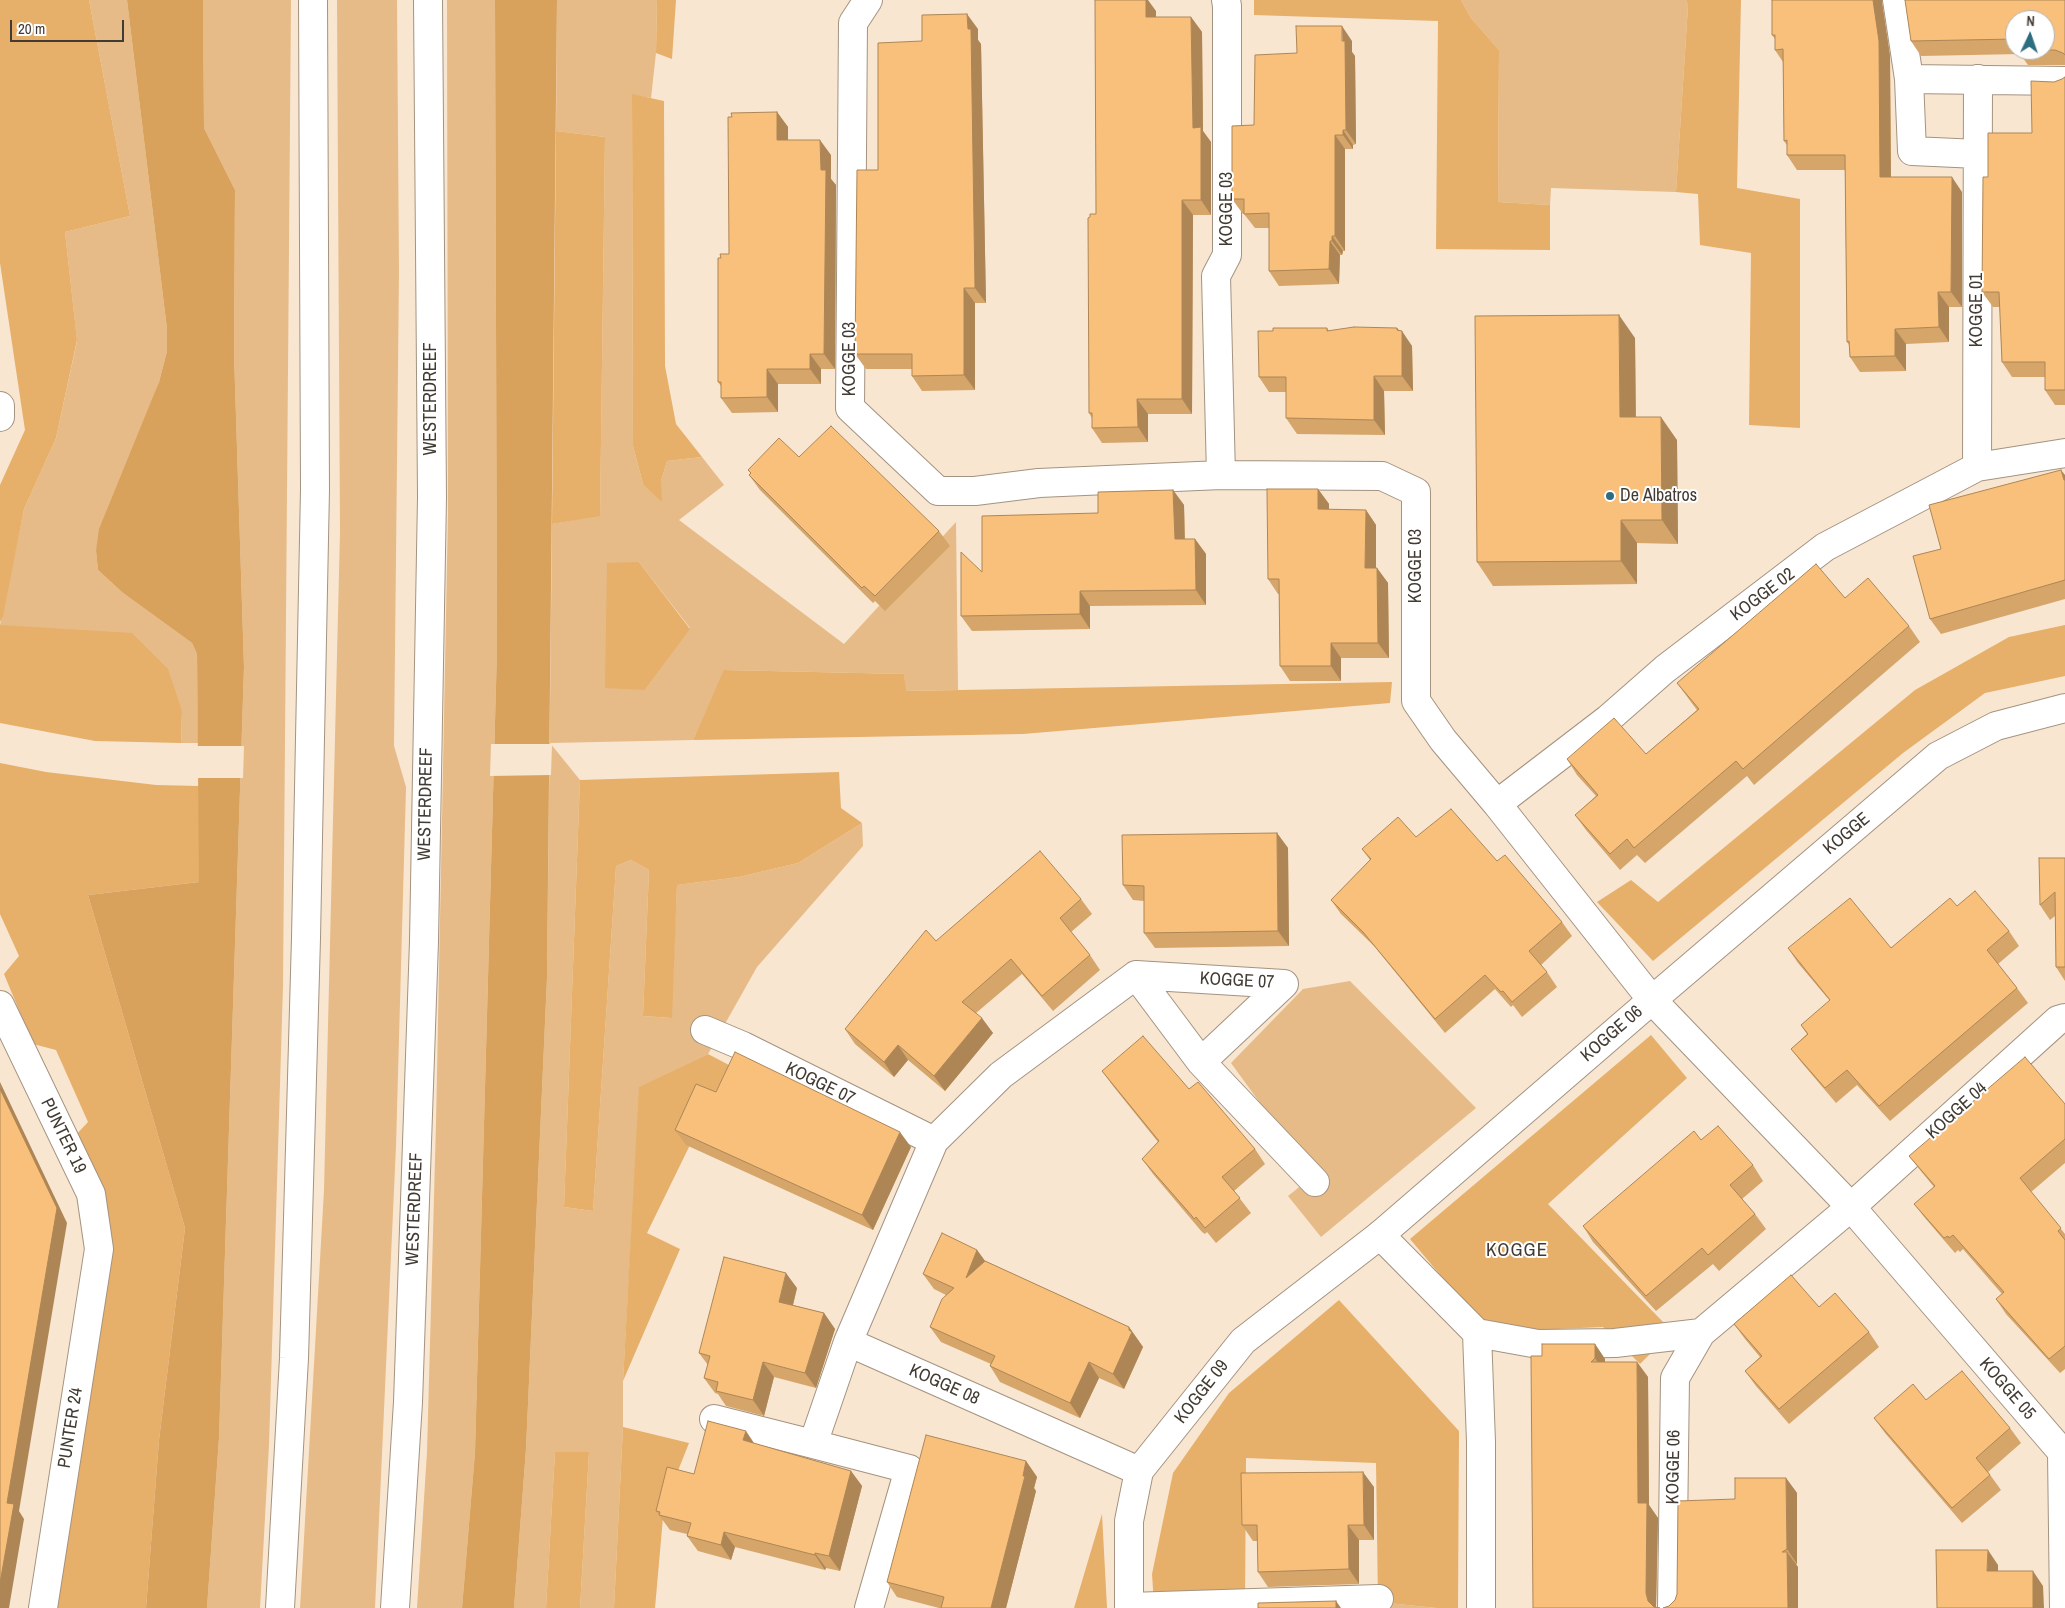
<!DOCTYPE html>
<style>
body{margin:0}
#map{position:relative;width:2065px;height:1608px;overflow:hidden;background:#f8e6d1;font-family:"Archivo Narrow",sans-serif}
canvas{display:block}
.north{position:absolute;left:2005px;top:10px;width:50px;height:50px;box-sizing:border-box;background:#fff;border:1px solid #b3b1ad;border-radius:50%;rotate:3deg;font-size:14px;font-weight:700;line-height:20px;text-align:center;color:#423b33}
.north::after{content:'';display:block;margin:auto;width:18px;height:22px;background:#2c6d81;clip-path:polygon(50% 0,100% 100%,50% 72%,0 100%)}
.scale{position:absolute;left:10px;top:20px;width:114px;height:22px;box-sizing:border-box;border:2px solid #423b33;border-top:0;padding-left:6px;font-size:15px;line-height:18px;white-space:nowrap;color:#423b33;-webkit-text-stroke:4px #fff;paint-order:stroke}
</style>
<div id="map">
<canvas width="2065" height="1608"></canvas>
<div class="north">N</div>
<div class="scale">20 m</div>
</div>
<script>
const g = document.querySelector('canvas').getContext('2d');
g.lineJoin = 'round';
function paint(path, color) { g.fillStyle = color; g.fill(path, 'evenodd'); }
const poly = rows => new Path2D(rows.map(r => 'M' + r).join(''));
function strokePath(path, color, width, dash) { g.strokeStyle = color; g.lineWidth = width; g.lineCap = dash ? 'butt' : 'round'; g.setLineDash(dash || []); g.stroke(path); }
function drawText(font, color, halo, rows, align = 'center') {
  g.font = font + ' "Archivo Narrow",sans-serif'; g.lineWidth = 4; g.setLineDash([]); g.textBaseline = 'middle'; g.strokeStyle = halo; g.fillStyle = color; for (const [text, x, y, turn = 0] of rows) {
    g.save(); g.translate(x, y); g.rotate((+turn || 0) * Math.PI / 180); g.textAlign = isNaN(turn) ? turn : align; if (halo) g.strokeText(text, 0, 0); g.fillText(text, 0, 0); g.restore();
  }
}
paint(poly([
 [89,0,127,0,167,329,167,351,159,382,96,551,98,570,123,593,192,643,197,654,198,743,181,743,182,711,0,625,24,509,56,438,77,341,65,232,130,216],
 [203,0,291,0,283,986,269,1445,260,1608,207,1608,219,1438,244,667,234,354,235,190,204,128],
 [337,0,397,0,399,272,394,746,406,787,396,1146,375,1608,300,1608,324,1190,340,532],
 [447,0,495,0,497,649,475,1452,462,1608,417,1608,427,1452,436,1124,448,513],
 [557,0,657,0,656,53,651,98,632,95,633,446,643,484,661,481,667,461,702,457,724,485,679,520,844,644,956,522,958,690,905,691,904,674,725,670,693,740,550,743,580,780,564,1207,593,1211,616,866,631,860,649,870,643,1016,671,1018,677,885,739,877,798,863,862,823,863,846,757,967,708,1054,640,1087,623,1381,623,1427,614,1608,580,1608,589,1452,555,1452,546,1608,514,1608,526,1449,547,978,552,524,600,515,605,137,556,131],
 [639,562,690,628,645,690],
 [1461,0,1686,0,1688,6,1676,192,1551,188,1550,205,1498,202,1499,50,1471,18],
 [1350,981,1476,1108,1321,1237,1288,1196,1313,1176,1231,1063,1303,989],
 [1378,1602,1437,1608,1378,1608]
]), '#e6bb87');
paint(poly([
 [0,0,89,0,130,216,65,232,77,340,56,438,24,509,3,616,0,622,0,485,25,430,0,263],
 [657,0,676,0,672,59,656,53],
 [1254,0,1461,0,1471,18,1499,50,1498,202,1550,205,1550,250,1436,249,1438,21,1254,15],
 [1686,0,1741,0,1737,188,1800,199,1800,428,1749,425,1751,253,1700,245,1698,194,1676,192,1688,6],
 [632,94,664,101,665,366,676,424,702,457,667,461,661,481,662,502,643,484,633,446],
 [556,131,605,137,600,516,552,524],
 [639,562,690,629,645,690,605,688,607,563],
 [0,625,132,633,168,669,182,711,181,743,95,741,0,723],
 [2065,625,2065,676,1985,693,1903,753,1653,961,1597,902,1631,880,1658,902,1915,690,2009,637],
 [724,670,904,674,906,691,1392,682,1390,703,1023,734,693,740],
 [0,763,46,772,156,785,199,786,199,882,88,895,185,1228,159,1440,146,1608,43,1608,103,1234,73,1138,88,1122,56,1050,33,1044,4,974,19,956,0,914],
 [839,772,841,808,862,823,798,863,739,877,677,885,672,1018,643,1016,649,870,631,860,616,866,593,1211,564,1207,580,780],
 [1651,1035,1687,1078,1548,1204,1666,1325,1667,1337,1640,1364,1603,1327,1488,1332,1410,1239],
 [708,1054,729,1065,647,1233,680,1249,623,1381,639,1087],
 [1339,1300,1459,1431,1458,1608,1437,1608,1378,1602,1376,1463,1246,1458,1245,1603,1154,1604,1152,1574,1173,1473,1229,1393],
 [623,1427,689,1443,664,1506,655,1608,614,1608],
 [555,1452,589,1452,580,1608,546,1608],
 [1102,1514,1107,1608,1074,1608]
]), '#e6af6a');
paint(poly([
 [127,0,203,0,204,128,235,190,234,354,244,667,219,1438,207,1608,146,1608,159,1440,185,1228,88,895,199,882,197,654,192,643,123,593,98,570,96,551,99,529,159,382,167,351,167,329],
 [495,0,557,0,547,978,526,1449,514,1608,462,1608,475,1452,497,649]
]), '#d8a25d');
paint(poly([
 [491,744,552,744,551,775,490,776],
 [196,746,244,746,243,778,196,778]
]), '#f8e6d1');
const minor = poly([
 [868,0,853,23,850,408,938,491,975,491,1039,483,1221,475,1382,476,1416,492,1416,701,1443,740,1497,804,1652,1000,1851,1207,1701,1333,1615,1343,1538,1344,1477,1333,1380,1235],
 [1897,0,1909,79,1912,151,1978,154],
 [1909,79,2065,81],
 [0,406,0,417],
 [1977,467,1978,79],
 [1221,475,1216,276,1227,255,1227,6,1226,0],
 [1497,804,1608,719,1665,669,1825,547,1977,467,2065,453],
 [1136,975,1284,984,1201,1062],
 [0,1005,91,1194,99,1249,43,1608],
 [705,1030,743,1046,934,1141],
 [1477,1333,1481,1442,1481,1608],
 [848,1342,934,1141,1001,1075,1136,975,1201,1062,1315,1182],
 [714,1419,813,1444],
 [1129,1607,1379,1599],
 [869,1608,909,1469,813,1444,848,1342,1139,1471],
 [1672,1608,1675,1378,1701,1333],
 [2064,1608,2062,1452,1851,1207,2058,1020,2065,1018]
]);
const tertiary = poly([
 [1129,1608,1129,1521,1139,1471,1243,1341,1380,1235,1652,1000,1938,756,1996,726,2065,708]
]);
const secondary = poly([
 [280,1608,294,1358,306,938,315,489,313,0],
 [395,1608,408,1402,424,941,432,497,428,0]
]);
strokePath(minor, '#a49380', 30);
strokePath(tertiary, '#a49380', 30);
strokePath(secondary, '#a49380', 30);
strokePath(minor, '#fff', 28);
strokePath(tertiary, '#fff', 28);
strokePath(secondary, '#fff', 28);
paint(poly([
 [2065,0,2065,65,2028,65,2020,54,1921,56,1911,41],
 [2015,20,2045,50,2015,50],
 [1882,2,1890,56,1891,177,1962,192,1962,307,1949,307,1949,342,1906,344,1906,371,1860,372,1850,357,1850,346,1847,342,1845,170,1797,170,1787,155,1787,145,1784,141,1783,62,1775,50,1775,39,1772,35],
 [1156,11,1156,17,1191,17,1202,32,1203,131,1211,142,1211,215,1193,215,1192,414,1148,414,1148,442,1102,443,1092,428,1092,418,1089,413,1096,214],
 [978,29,978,40,981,44,986,303,975,303,975,390,922,391,912,376,912,369,866,369,855,354,878,170,922,41],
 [1352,41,1352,52,1355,56,1356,144,1353,145,1353,149,1345,149,1345,251,1343,251,1342,255,1340,255,1339,284,1279,286,1269,271,1269,228,1255,228,1244,214,1243,214,1232,199,1254,125,1297,53],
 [2065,77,2065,405,2055,405,2045,390,2045,377,2012,377,2002,362,2000,307,1993,307,1982,292,1988,177,2032,133,2054,82,2062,79],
 [777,112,788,127,788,140,831,155,831,179,836,185,835,369,821,369,821,384,778,384,778,412,732,413,721,398,721,386,718,382,721,258,729,254],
 [1327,328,1329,331,1397,328,1412,346,1413,391,1384,391,1385,435,1297,434,1286,418,1286,392,1269,392,1259,377,1273,331],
 [1635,338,1636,417,1677,440,1678,544,1637,543,1637,584,1493,586,1477,562],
 [799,457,939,531,950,546,885,611,875,601,873,603,760,490,749,475,751,473,748,470],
 [2065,475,2065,599,1941,634,1930,619,1941,549],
 [1318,489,1329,504,1329,509,1366,510,1376,525,1376,568,1377,568,1388,583,1389,658,1341,658,1341,681,1290,681,1280,666,1279,594,1278,594,1268,579],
 [1173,490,1184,505,1185,539,1195,539,1206,554,1206,605,1090,606,1090,629,972,631,961,616,982,572,1098,513],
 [1845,598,1909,626,1920,642,1754,785,1747,776,1645,863,1637,855,1620,870,1586,830,1575,815,1596,796,1577,775,1567,759,1646,754,1697,710,1688,698,1677,683],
 [1277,833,1288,848,1289,946,1155,948,1144,933,1144,901,1133,900,1123,885],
 [1416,837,1497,861,1562,922,1572,936,1541,965,1547,972,1557,987,1522,1017,1513,1005,1511,1007,1495,989,1445,1033,1374,946,1341,914,1331,900,1370,860,1362,849],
 [2065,858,2065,981,2056,967,2055,916,2050,920,2040,905],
 [1081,899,1092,914,1071,932,1090,955,1100,970,1053,1011,1022,974,976,1013,993,1033,945,1091,908,1060,894,1077,855,1044,845,1029,936,941],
 [1957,906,2009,931,2019,946,1998,964,2017,988,2028,1003,1890,1121,1857,1085,1836,1103,1802,1063,1791,1049,1807,1034,1801,1025,1830,1001,1798,963,1788,948,1891,948],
 [1102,1071,1189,1089,1255,1149,1265,1164,1234,1191,1251,1213,1216,1243,1207,1232,1205,1234,1202,1232,1153,1174,1142,1159,1158,1142,1113,1086],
 [716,1092,911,1147,873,1230,686,1145,675,1130],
 [2065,1104,2065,1163,2031,1192,2065,1234,2065,1369,2060,1373,2006,1314,1996,1299,2002,1294,1963,1249,1960,1252,1958,1250,1955,1253,1925,1218,1914,1204,1934,1187,1920,1170,1909,1156],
 [1701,1140,1753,1165,1763,1181,1742,1199,1755,1214,1766,1229,1719,1271,1713,1264,1656,1311,1593,1242,1583,1226],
 [977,1250,985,1261,1129,1327,1143,1347,1124,1389,1099,1378,1080,1418,1000,1382,990,1366,991,1364,941,1342,930,1327,946,1295,934,1289,923,1274],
 [797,1288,793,1305,824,1313,835,1329,816,1388,774,1377,764,1416,726,1406,718,1394,715,1393,704,1378,708,1365,699,1353],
 [1819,1307,1869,1332,1879,1347,1789,1424,1756,1386,1745,1371,1760,1357,1745,1339,1734,1324],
 [1595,1344,1605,1359,1605,1362,1637,1362,1648,1377,1649,1505,1658,1518,1656,1607,1533,1608],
 [1926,1400,2010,1428,2021,1443,1988,1472,2001,1490,1962,1523,1885,1433,1874,1418],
 [755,1444,851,1471,862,1486,840,1571,826,1568,825,1570,735,1547,731,1560,698,1551,687,1536,687,1534,670,1530,656,1511,694,1474],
 [1026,1461,1037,1477,1034,1488,1036,1491,1006,1608,939,1608,897,1597,887,1582],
 [1786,1478,1797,1493,1797,1564,1796,1565,1798,1567,1798,1608,1663,1608,1669,1606,1675,1600,1735,1499],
 [1374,1487,1374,1540,1359,1540,1359,1584,1268,1587,1258,1572,1258,1541,1253,1541,1242,1525]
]), '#d5a56a');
paint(poly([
 [1146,0,1148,0,1156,11,1156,32,1146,17],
 [1873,0,1882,0,1882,2,1890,56,1891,192,1880,177],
 [967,14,978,29,978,40,981,44,986,303,975,288],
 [1191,17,1202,32,1203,131,1211,142,1211,215,1201,200,1193,128],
 [1342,26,1352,41,1352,52,1355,56,1356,144,1346,130],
 [777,112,788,127,788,155,777,140],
 [1343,130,1353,145,1353,149,1343,135],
 [1335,135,1345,149,1345,251,1335,236],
 [820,140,831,155,831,179,836,185,835,369,824,354],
 [1952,177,1962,192,1962,307,1951,292],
 [1182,200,1193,215,1192,414,1182,399],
 [1332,236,1343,251,1342,255,1332,241],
 [1330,241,1340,255,1339,284,1329,269],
 [964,288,975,303,975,390,964,375],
 [1938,292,1949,307,1949,342,1939,327],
 [1619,315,1635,338,1636,441,1620,417],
 [1397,328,1402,334,1402,331,1412,346,1413,391,1402,376],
 [1895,329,1906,344,1906,371,1895,356],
 [810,354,821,369,821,384,810,369],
 [767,369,778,384,778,412,767,397],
 [1374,376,1384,391,1385,435,1374,420],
 [1137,399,1148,414,1148,442,1138,427],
 [1661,417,1677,440,1678,544,1662,520],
 [2061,470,2065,475,2065,481,2064,480],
 [1318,489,1329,504,1329,524,1318,509],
 [1173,490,1184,505,1185,554,1175,539],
 [1366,510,1376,525,1376,583,1365,568],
 [1621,520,1637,543,1637,584,1621,561],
 [1195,539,1206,554,1206,605,1196,590],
 [1377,568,1388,583,1389,658,1378,643],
 [1080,591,1090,606,1090,629,1080,614],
 [1331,643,1341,658,1341,681,1331,666],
 [1277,833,1288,848,1289,946,1278,931],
 [982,1018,993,1033,945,1091,934,1076],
 [898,1045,908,1060,894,1077,884,1062],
 [0,1082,67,1223,19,1511,24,1519,9,1608,0,1608,0,1583,7,1503],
 [900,1132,911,1147,873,1230,862,1215],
 [977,1250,988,1265,966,1278],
 [786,1273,797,1288,790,1317,779,1302],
 [824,1313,835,1329,816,1388,805,1373],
 [1129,1327,1143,1347,1124,1389,1113,1374],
 [1595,1344,1605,1359,1605,1374,1595,1358],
 [763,1362,774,1377,764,1416,753,1400],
 [1089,1362,1099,1378,1080,1418,1070,1403],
 [1637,1362,1648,1377,1649,1505,1658,1518,1656,1608,1653,1608,1648,1601,1646,1593,1638,1503],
 [746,1431,756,1446,743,1440],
 [1026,1461,1037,1477,1034,1488,1036,1491,1006,1608,991,1608],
 [851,1471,862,1486,840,1571,829,1556],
 [1363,1472,1374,1487,1374,1540,1364,1525],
 [1786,1478,1797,1493,1797,1564,1787,1549],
 [1348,1525,1359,1540,1359,1584,1349,1569],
 [724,1532,735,1547,731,1560,721,1545],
 [1988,1550,1998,1565,1998,1586,1987,1571],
 [1787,1552,1798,1567,1798,1608,1788,1608],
 [815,1553,826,1568,825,1570,815,1555],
 [2033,1571,2043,1586,2044,1608,2033,1608],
 [1336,1601,1341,1608,1336,1608]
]), '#ae8656');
const building = poly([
 [1095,0,1146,0,1146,17,1191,17,1193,128,1201,127,1201,200,1182,200,1182,399,1137,399,1138,427,1092,428,1092,413,1089,413,1088,218,1090,217,1090,214,1096,214,1095,0],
 [1772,0,1873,0,1879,41,1880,177,1952,177,1951,292,1938,292,1939,327,1895,329,1895,356,1850,357,1849,341,1847,342,1845,155,1787,155,1787,140,1784,141,1783,49,1775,50,1775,35,1772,35,1772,0],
 [1905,0,2065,0,2065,55,2063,53,2055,50,2030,50,2045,50,2045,20,2015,20,2015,39,1911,41,1905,0],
 [967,14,968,29,971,29,975,288,964,288,964,375,912,376,912,354,855,354,857,170,878,170,878,43,922,41,922,15,967,14],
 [1296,26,1342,26,1342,41,1345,41,1346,130,1343,130,1343,135,1335,135,1335,236,1332,236,1332,241,1330,241,1329,269,1269,271,1269,213,1244,214,1244,199,1232,199,1232,126,1254,125,1255,55,1297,53,1296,26],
 [2065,77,2065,390,2045,390,2045,362,2002,362,1999,292,1982,292,1983,177,1988,177,1988,133,2032,133,2031,81,2054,82,2062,79,2065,77],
 [777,112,777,140,820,140,821,170,826,170,824,354,810,354,810,369,767,369,767,397,721,398,721,382,718,382,718,258,721,258,720,254,729,254,728,117,732,117,731,113,777,112],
 [1619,315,1620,417,1661,417,1662,520,1621,520,1621,561,1477,562,1475,316,1619,315],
 [1354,327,1397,328,1397,330,1402,331,1402,376,1374,376,1374,420,1286,418,1286,377,1259,377,1258,331,1273,331,1273,328,1327,328,1327,331,1354,327],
 [831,426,939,531,875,596,864,586,862,588,749,475,751,473,748,470,779,438,799,457,831,426],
 [2061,470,2064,480,2065,480,2065,580,1930,619,1913,556,1941,549,1929,505,2061,470],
 [1267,489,1318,489,1318,509,1366,510,1365,568,1377,568,1378,643,1331,643,1331,666,1280,666,1279,579,1268,579,1267,489],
 [1173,490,1175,539,1195,539,1196,590,1080,591,1080,614,961,616,961,552,982,572,982,516,1098,513,1098,492,1173,490],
 [1816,564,1845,598,1868,578,1909,626,1743,769,1736,761,1634,848,1627,839,1610,854,1575,815,1598,795,1567,759,1614,718,1646,754,1699,709,1677,683,1816,564],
 [1451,809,1497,861,1505,855,1562,922,1529,951,1547,972,1512,1002,1503,991,1501,992,1485,975,1435,1019,1363,932,1331,900,1371,859,1362,849,1398,817,1416,837,1451,809],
 [1277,833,1278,931,1144,933,1144,886,1123,885,1122,835,1277,833],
 [1040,851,1081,899,1060,918,1090,955,1042,996,1011,959,962,1002,982,1018,934,1076,898,1045,884,1062,845,1029,926,930,936,941,1040,851],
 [2039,858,2065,858,2065,967,2056,967,2055,892,2040,905,2039,858],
 [1975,891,2009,931,1987,950,2017,988,1879,1106,1847,1070,1825,1088,1791,1049,1808,1034,1801,1025,1830,1000,1788,948,1850,898,1891,948,1950,898,1957,906,1975,891],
 [1143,1036,1189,1089,1198,1082,1255,1149,1222,1177,1240,1198,1205,1228,1196,1217,1194,1219,1192,1216,1142,1159,1159,1141,1102,1071,1143,1036],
 [735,1052,900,1132,862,1215,675,1130,696,1084,716,1092,735,1052],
 [2025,1057,2065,1104,2065,1139,2020,1178,2061,1228,2058,1231,2065,1240,2065,1346,2049,1359,1996,1299,2004,1292,1953,1235,1949,1238,1948,1236,1944,1238,1914,1204,1935,1186,1909,1156,2025,1057],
 [0,1089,57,1208,7,1503,14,1504,0,1583,0,1089],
 [1718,1126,1753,1165,1730,1185,1755,1214,1708,1255,1702,1248,1646,1296,1583,1226,1694,1131,1701,1140,1718,1126],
 [942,1233,977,1250,966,1278,985,1261,1129,1327,1129,1330,1132,1332,1113,1374,1089,1362,1070,1403,990,1366,995,1356,930,1327,942,1299,954,1288,923,1274,942,1233],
 [724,1257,786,1273,779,1302,824,1313,805,1373,763,1362,753,1400,716,1391,718,1382,704,1378,710,1356,699,1353,724,1257],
 [1791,1275,1819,1307,1835,1293,1869,1332,1779,1409,1745,1371,1762,1356,1734,1324,1791,1275],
 [1542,1344,1595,1344,1595,1358,1591,1362,1637,1362,1638,1503,1647,1503,1646,1593,1648,1601,1654,1607,1660,1608,1533,1608,1531,1356,1542,1356,1542,1344],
 [1962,1371,2010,1428,1976,1458,1990,1475,1952,1508,1874,1418,1913,1384,1926,1400,1962,1371],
 [708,1421,746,1431,743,1440,851,1471,829,1556,815,1553,815,1555,724,1532,721,1545,687,1536,691,1523,659,1515,660,1512,656,1511,667,1467,694,1474,708,1421],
 [926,1435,1026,1461,1023,1476,1025,1476,991,1608,941,1608,944,1597,887,1582,926,1435],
 [1363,1472,1364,1525,1348,1525,1349,1569,1258,1572,1257,1525,1242,1525,1241,1473,1363,1472],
 [1735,1478,1786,1478,1787,1549,1782,1552,1787,1552,1788,1608,1663,1608,1669,1606,1675,1600,1677,1594,1678,1501,1735,1499,1735,1478],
 [1936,1550,1988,1550,1987,1571,2033,1571,2033,1608,1937,1608,1936,1550],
 [1336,1601,1336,1608,1258,1608,1258,1603,1336,1601]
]);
paint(building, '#f8c07b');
strokePath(building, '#ae8656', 1);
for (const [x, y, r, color] of [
 [1610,496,5,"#2c6d81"]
]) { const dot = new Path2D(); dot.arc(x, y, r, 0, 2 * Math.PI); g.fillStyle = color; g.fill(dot); strokePath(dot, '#fff', 2); }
drawText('18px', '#423b33', '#fff', [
 ["KOGGE 03",1227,209,-90],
 ["KOGGE 01",1977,310,-90],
 ["KOGGE 03",850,359,-90],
 ["WESTERDREEF",431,399,-90],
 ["KOGGE 03",1416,566,-90],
 ["KOGGE 02",1763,595,-37],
 ["WESTERDREEF",426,804,-89],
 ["KOGGE",1847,834,-40],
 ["KOGGE 07",1237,981,3],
 ["KOGGE 06",1612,1034,-41],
 ["KOGGE 07",820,1084,26],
 ["KOGGE 04",1957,1111,-42],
 ["PUNTER 19",63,1136,64],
 ["WESTERDREEF",415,1209,-88],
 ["KOGGE 08",944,1385,24],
 ["KOGGE 05",2007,1389,49],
 ["KOGGE 09",1202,1392,-52],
 ["PUNTER 24",71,1428,-81],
 ["KOGGE 06",1674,1467,-89]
]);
drawText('18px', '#423b33', '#fff', [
 ["De Albatros",1620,496]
], 'left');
g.letterSpacing = '1px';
drawText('19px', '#423b33', '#fff', [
 ["KOGGE",1517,1251]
]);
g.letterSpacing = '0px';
</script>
